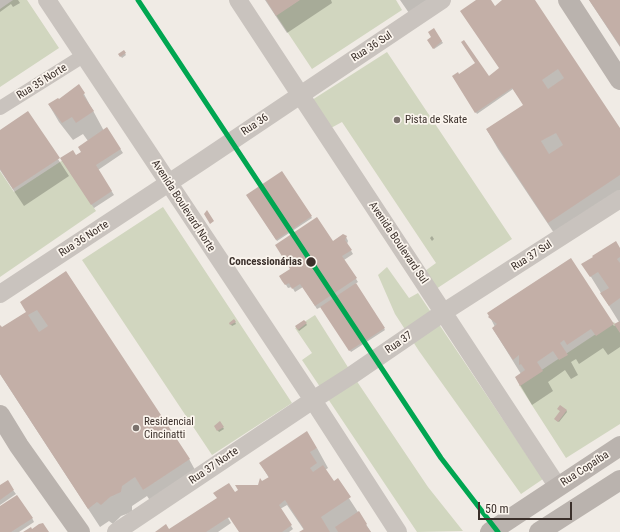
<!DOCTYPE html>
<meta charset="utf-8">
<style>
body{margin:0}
#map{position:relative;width:620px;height:532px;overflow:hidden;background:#f0ebe5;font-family:"Roboto Condensed",sans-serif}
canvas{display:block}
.scale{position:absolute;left:478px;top:502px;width:94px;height:18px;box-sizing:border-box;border:2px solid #3b302b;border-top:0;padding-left:5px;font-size:12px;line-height:14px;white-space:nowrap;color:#3b302b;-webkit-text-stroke:3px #fbf5ee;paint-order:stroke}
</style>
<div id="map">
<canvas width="620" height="532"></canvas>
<div class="scale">50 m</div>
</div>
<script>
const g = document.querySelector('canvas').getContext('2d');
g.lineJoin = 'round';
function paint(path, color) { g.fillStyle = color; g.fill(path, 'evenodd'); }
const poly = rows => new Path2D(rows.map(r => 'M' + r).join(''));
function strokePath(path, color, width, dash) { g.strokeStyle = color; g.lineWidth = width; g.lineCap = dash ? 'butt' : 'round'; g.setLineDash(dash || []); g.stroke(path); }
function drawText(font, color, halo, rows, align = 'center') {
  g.font = font + ' "Roboto Condensed",sans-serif'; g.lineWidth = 3.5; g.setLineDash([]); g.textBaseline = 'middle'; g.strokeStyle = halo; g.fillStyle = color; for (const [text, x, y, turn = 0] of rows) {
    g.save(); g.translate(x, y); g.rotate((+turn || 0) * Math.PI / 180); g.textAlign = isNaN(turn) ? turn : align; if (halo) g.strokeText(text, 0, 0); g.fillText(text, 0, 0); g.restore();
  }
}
paint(poly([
 [13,0,27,0,59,48,0,87,0,9],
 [299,0,396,0,402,10,312,69,276,15],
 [387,52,512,239,436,289,425,271,436,263,342,122,331,128,312,100],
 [66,158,64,163,96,211,0,277,0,171,14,192],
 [163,207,292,403,212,455,82,260],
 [387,267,409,298,418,293,543,479,521,494,419,351,395,314,378,275],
 [315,315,356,380,428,487,463,531,417,532,302,360,312,353,295,328],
 [614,322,620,332,620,424,566,458,519,385]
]), '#d1d6bf');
paint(poly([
 [0,0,18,0,20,3,13,7,11,4,0,12],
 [265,0,331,0,332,3,287,33],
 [400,0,429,0,409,13],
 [478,0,490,0,495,8,502,1,502,0,534,0,620,130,620,202,560,242,498,149,487,130,524,105,513,89,477,114,453,76,459,75,488,77,500,69],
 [589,0,620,0,620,47],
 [434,30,443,43,434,49,428,40,432,37],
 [124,52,126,55,122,58,120,55],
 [84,94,104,131,107,129,123,153,98,170,114,195,94,208,61,159,75,156,82,152,88,141,83,134,73,140,59,122,49,105,59,100],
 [28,113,69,176,24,206,0,170,0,131],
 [282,172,312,218,277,241,247,195],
 [432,236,434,239,432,241,430,238],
 [346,237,348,241,347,244,353,254,344,260,358,282,355,284,385,330,351,352,321,307,317,309,303,287,295,292,292,287,288,288,281,277,332,242],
 [620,250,620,347,608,355,603,348,579,364,576,359,571,362,578,375,571,379,565,370,548,382,553,391,532,405,516,378,521,374,493,329,495,327,490,317,571,260,614,326,619,322,583,264],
 [66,272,189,459,200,479,155,508,147,496,132,506,132,512,121,516,113,524,109,521,100,527,0,374,0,326,2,329,27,312],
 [234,320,236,324,232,326,230,323],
 [304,321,307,325,299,331,296,327],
 [559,410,566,410,567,412,559,422,556,420,561,411],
 [220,423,224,429,219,432,215,426],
 [317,448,328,468,325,470,333,482,337,480,371,532,301,532,304,530,287,505,280,509,293,529,289,532,240,532,230,517,228,518,231,523,218,532,172,532,235,493,259,485,269,478,260,463],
 [7,482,16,494,0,505,0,487],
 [0,507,32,518,34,522,19,532,0,532]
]), '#0003');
paint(poly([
 [266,0,300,0,276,16],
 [476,0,491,0,495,6,502,0,535,0,620,128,620,175,548,223,486,129,523,105,512,88,475,113,452,76,458,72,459,74,475,63,461,42,464,40,489,76,499,68,460,11],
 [558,69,564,78,548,89,542,80],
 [556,133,563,145,549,154,541,141],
 [589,0,620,0,620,46,618,43],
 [434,28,442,41,433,49,427,40,431,37,428,32],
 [124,50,126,53,120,57,118,54],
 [79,84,85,93,83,95,94,111,76,123,72,117,62,123,48,104,58,98,59,99],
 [28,111,60,158,13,189,0,169,0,130],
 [107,127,121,149,96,165,112,191,91,205,60,158,73,150,76,155,81,152,78,147],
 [282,171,312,216,276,240,246,195],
 [207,210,214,221,210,224,204,214],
 [317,217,333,241,343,234,347,236,345,240,352,250,342,256,357,278,315,306,300,284,292,289,289,283,285,285,282,281,279,276,290,269,275,245],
 [616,241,620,248,620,257,617,259,620,263,620,298,609,306,600,293,609,288,598,272,590,277,581,264,593,257,592,256],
 [571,258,614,324,596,336,591,329,567,345,564,340,560,343,568,355,559,360,553,351,537,362,543,371,520,386,515,377,525,370,521,364,519,365,519,355,513,360,492,328,497,324,488,317,489,316,487,313],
 [66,271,190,459,143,490,135,477,122,486,121,492,110,497,101,505,97,502,88,509,0,374,0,325,2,327,26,312,20,302],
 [37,310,48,326,39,332,28,315],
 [356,283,385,328,349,351,320,307],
 [234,319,236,322,230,325,229,323],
 [304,320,307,323,298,330,295,326],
 [620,321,620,333,614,324],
 [560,405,567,410,558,422,554,419,560,411,557,409],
 [220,421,224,427,217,431,214,426],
 [307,431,317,448,310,452,317,463,310,468,313,472,323,465,334,481,338,478,351,497,321,517,330,532,299,532,304,529,285,500,279,505,292,525,282,532,239,532,229,517,206,532,155,532,166,524,169,529,217,498,213,493,229,483,235,492,238,490,235,485,258,485,260,478,262,481,269,477,259,463],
 [8,480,14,490,0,500,0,485],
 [17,495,33,518,11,532,0,532,0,506],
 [359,511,367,524,366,525,371,532,338,532,335,527],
 [43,523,49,532,23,532,31,527,32,529,39,524]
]), '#c3afa7');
strokePath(poly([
 [0,108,83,56]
]), '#c9c3be', 14);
strokePath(poly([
 [47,0,309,394,398,532],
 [238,0,558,487],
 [0,294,202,161,442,0],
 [116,532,313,400,352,375,444,312,620,199]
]), '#c9c3be', 18);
strokePath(poly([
 [568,0,620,80],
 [0,415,19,446,80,532],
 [490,532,620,446],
 [539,532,620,480]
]), '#bab3ae', 20);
strokePath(poly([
 [138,0,441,458,498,532]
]), '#00a651', 5);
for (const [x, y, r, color] of [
 [397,120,4,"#7a716c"],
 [311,262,5.5,"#3b302b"],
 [136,428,4,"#7a716c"]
]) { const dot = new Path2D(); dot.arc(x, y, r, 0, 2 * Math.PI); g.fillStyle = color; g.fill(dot); strokePath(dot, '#fbf5ee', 1.5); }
drawText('11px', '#3b302b', '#fbf5ee', [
 ["Rua 36 Sul",372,47,-33],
 ["Rua 35 Norte",42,82,-32],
 ["Rua 36",255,125,-34],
 ["Avenida Boulevard Norte",183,206,57],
 ["Rua 36 Norte",84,239,-33],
 ["Avenida Boulevard Sul",398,243,56],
 ["Rua 37 Sul",532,256,-33],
 ["Rua 37",399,343,-35],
 ["Rua 37 Norte",214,466,-34],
 ["Rua Copaíba",585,469,-33]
]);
drawText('11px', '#3b302b', '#fbf5ee', [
 ["Pista de Skate",405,120],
 ["Residencial",144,422],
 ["Cincinatti",144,435]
], 'left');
drawText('bold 11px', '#3b302b', '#fbf5ee', [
 ["Concessionárias",302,262]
], 'right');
</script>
